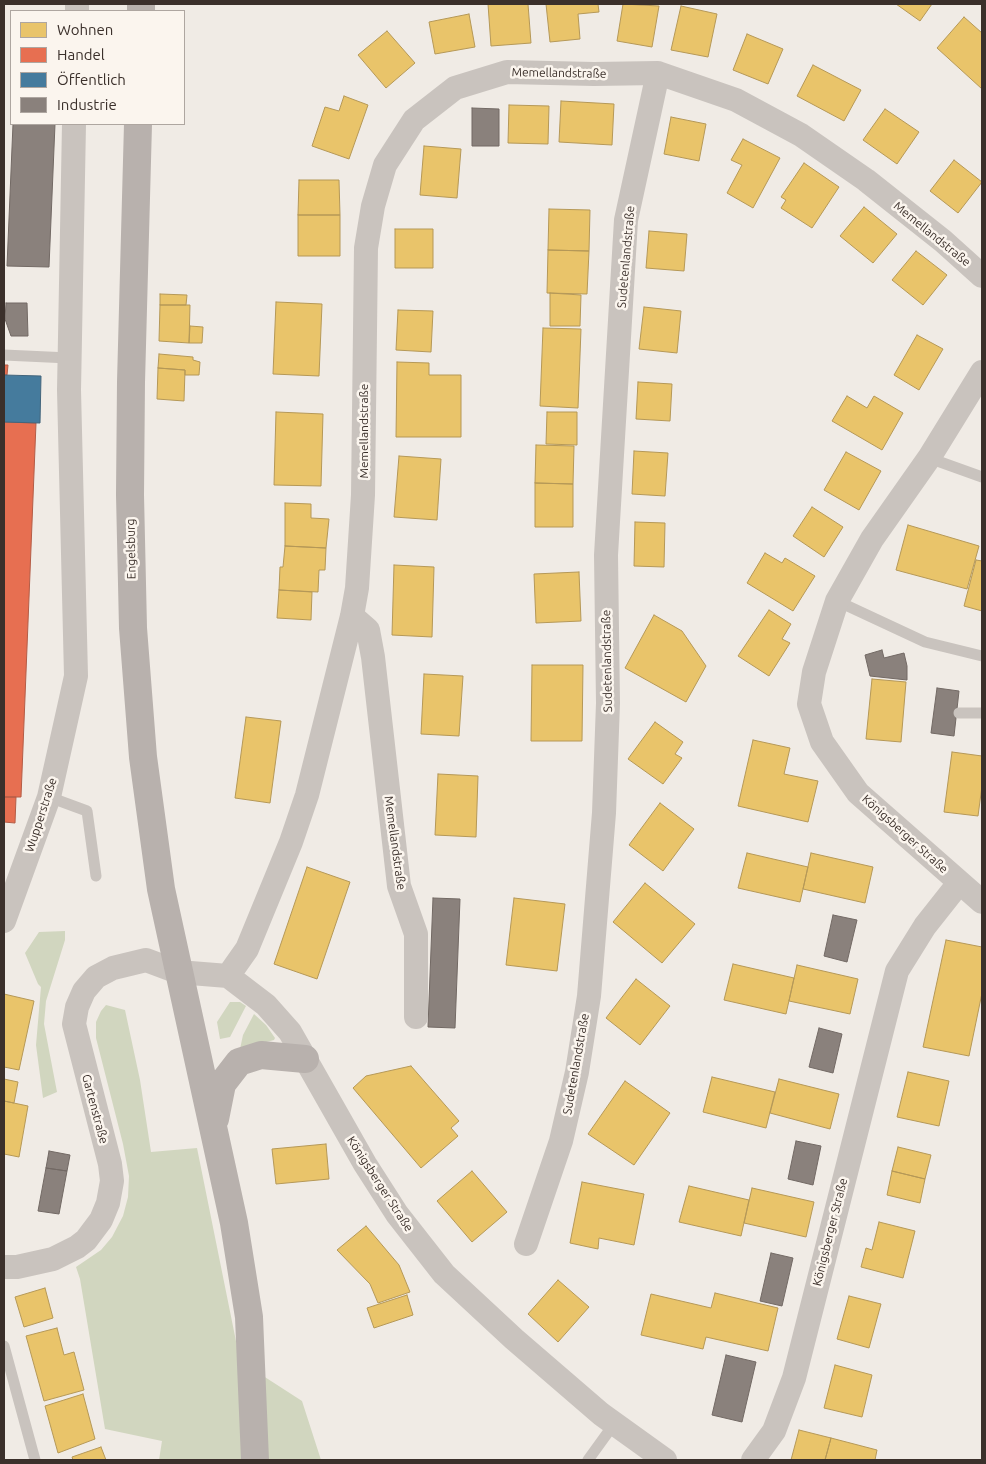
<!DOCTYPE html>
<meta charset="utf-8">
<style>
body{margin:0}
#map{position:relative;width:986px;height:1464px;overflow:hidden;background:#f0ebe5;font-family:Ubuntu,sans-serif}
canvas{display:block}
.frame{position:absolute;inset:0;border:5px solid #3b302b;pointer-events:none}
.legend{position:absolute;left:10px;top:10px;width:175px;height:115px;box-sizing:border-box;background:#fbf5ee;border:1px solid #aea6a0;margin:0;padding:6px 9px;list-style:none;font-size:15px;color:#3b302b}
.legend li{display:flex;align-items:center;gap:10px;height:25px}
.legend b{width:25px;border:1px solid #aea6a0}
</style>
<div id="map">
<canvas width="986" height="1464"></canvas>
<div class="frame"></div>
<ul class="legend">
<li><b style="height:14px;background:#e9c46a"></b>Wohnen</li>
<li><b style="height:14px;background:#e76f51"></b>Handel</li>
<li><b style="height:14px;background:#457b9d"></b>Öffentlich</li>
<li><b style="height:14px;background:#8a817c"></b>Industrie</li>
</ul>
</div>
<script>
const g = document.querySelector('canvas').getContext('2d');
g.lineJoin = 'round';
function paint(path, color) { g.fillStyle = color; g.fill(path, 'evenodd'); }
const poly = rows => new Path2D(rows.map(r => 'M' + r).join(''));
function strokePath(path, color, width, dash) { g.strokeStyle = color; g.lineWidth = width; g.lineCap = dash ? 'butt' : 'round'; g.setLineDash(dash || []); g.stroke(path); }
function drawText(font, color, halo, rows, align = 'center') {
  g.font = font + ' Ubuntu,sans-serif'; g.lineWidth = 5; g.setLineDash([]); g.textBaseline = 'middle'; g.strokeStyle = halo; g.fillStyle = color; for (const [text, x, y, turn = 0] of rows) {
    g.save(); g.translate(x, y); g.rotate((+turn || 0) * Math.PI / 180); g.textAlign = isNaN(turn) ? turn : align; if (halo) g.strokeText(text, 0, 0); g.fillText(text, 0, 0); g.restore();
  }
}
paint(poly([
 [65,931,65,940,46,1001,44,1024,57,1092,43,1098,36,1045,41,987,38,984,25,953,39,932],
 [230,1002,240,1002,246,1006,230,1037,220,1039,217,1022],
 [106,1005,125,1010,140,1080,151,1152,197,1148,240,1361,302,1401,321,1460,159,1460,162,1441,105,1429,80,1279,76,1267,101,1250,112,1237,123,1216,128,1197,129,1176,123,1144,96,1038,96,1022,101,1011],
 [254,1014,266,1025,275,1038,274,1040,240,1049,243,1035]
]), '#d1d6bf');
const homes = poly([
 [488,4,528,4,531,43,491,46,488,4],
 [546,4,598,4,599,12,578,14,580,39,550,42,546,4],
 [623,4,659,6,652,47,617,41,623,4],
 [896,4,932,4,920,21,896,4],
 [681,6,717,14,708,57,671,50,681,6],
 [469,14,475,47,435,54,429,22,469,14],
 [964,17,982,33,982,89,937,48,964,17],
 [387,31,415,63,386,88,358,55,387,31],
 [747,34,783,49,768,84,733,70,747,34],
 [813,65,861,90,844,121,797,96,813,65],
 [344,96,368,105,349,159,312,146,325,107,339,111,344,96],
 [561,101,614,104,612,145,559,142,561,101],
 [509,105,549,106,548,144,508,143,509,105],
 [885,109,919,132,897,164,863,140,885,109],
 [671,117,706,124,699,161,664,154,671,117],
 [743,139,780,158,753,208,727,193,742,165,731,160,743,139],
 [424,146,461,149,457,198,420,195,424,146],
 [954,160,982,182,958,213,930,191,954,160],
 [804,163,839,187,812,228,781,208,786,200,781,197,804,163],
 [299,180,339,180,340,215,298,215,299,180],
 [864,207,897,234,873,263,840,236,864,207],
 [549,209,590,210,589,251,548,250,549,209],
 [298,215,340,215,340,256,298,256,298,215],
 [395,229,433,229,433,268,395,268,395,229],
 [649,231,687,234,684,271,646,268,649,231],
 [548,250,589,251,587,294,547,293,548,250],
 [916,251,947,275,923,305,892,280,916,251],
 [550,293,581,295,580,326,550,326,550,293],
 [160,294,187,295,186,305,160,305,160,294],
 [276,302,322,304,319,376,273,374,276,302],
 [160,305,190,305,189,343,159,341,160,305],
 [644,307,681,311,677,353,639,349,644,307],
 [398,310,433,311,431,352,396,350,398,310],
 [190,326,203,327,202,343,189,343,190,326],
 [543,328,581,329,578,408,540,406,543,328],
 [917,335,943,349,919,390,894,375,917,335],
 [159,354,193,357,193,360,200,362,199,375,185,375,185,370,158,368,159,354],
 [397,362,429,363,429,375,461,375,461,437,396,437,397,362],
 [158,368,185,370,184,401,157,399,158,368],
 [638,382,672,384,670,421,636,419,638,382],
 [847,396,867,408,874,396,903,413,882,450,832,421,847,396],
 [276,412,323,414,321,486,274,485,276,412],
 [547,412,577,412,577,445,546,444,547,412],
 [536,445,574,446,573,484,535,483,536,445],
 [634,451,668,453,665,496,632,494,634,451],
 [846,452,881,471,859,510,824,490,846,452],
 [399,456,441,459,437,520,394,517,399,456],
 [535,483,573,484,573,527,535,527,535,483],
 [285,503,311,504,311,518,329,519,326,548,285,546,285,503],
 [812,507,843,527,824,557,793,536,812,507],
 [635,522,665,523,664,567,634,566,635,522],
 [908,525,979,546,967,589,896,570,908,525],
 [285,546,326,548,325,570,319,570,318,592,279,590,280,567,283,567,285,546],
 [765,553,782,563,785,558,815,576,793,611,747,583,765,553],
 [976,560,982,561,982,611,964,606,976,560],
 [394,565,434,567,432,637,392,635,394,565],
 [579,572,581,621,536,623,534,574,579,572],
 [279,590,312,592,311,620,277,618,279,590],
 [769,610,791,624,782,639,790,643,769,676,738,656,769,610],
 [654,615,682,631,706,666,686,702,625,668,654,615],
 [532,665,583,665,582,741,531,741,532,665],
 [424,674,463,676,459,736,421,734,424,674],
 [872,679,906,682,901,742,866,739,872,679],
 [246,717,281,721,270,803,235,798,246,717],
 [655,722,683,742,675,754,682,758,663,784,628,759,655,722],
 [753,740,790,748,784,774,818,781,808,822,738,806,753,740],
 [952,752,982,756,982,786,978,816,944,812,952,752],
 [438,774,478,776,476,837,435,835,438,774],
 [660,803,694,829,663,871,629,845,660,803],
 [747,853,808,867,800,902,738,888,747,853],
 [811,853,873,867,865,903,803,889,811,853],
 [307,867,350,882,317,979,274,964,307,867],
 [645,883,695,924,662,963,613,922,645,883],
 [514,898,565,904,557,971,506,965,514,898],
 [946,940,982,947,982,993,969,1056,923,1047,946,940],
 [733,964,794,978,786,1014,724,1000,733,964],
 [797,965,858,979,850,1014,789,1001,797,965],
 [636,979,670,1006,640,1045,606,1018,636,979],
 [4,994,34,1001,19,1070,4,1067,4,994],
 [411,1066,459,1121,451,1128,458,1136,421,1168,353,1088,366,1076,411,1066],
 [908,1072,949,1081,939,1126,897,1117,908,1072],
 [712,1077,775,1092,766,1128,703,1112,712,1077],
 [4,1079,18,1082,14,1103,4,1101,4,1079],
 [779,1079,839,1094,830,1129,770,1113,779,1079],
 [625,1081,670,1113,634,1165,588,1134,625,1081],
 [4,1101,28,1106,19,1157,4,1154,4,1101],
 [326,1144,329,1179,276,1184,272,1149,326,1144],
 [898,1147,931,1155,925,1179,892,1171,898,1147],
 [472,1171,507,1212,472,1242,437,1201,472,1171],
 [892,1171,925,1179,920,1203,887,1195,892,1171],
 [582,1182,644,1194,634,1245,599,1238,598,1249,570,1243,582,1182],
 [689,1186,749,1200,741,1236,679,1222,689,1186],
 [752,1188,814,1202,806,1237,744,1223,752,1188],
 [879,1222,915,1231,903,1278,861,1267,866,1248,872,1250,879,1222],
 [366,1226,399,1265,410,1292,378,1303,370,1284,337,1250,366,1226],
 [558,1280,589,1307,558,1342,528,1314,558,1280],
 [45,1288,53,1318,24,1327,15,1297,45,1288],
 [715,1293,778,1308,768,1351,706,1337,703,1349,641,1335,651,1294,711,1308,715,1293],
 [407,1295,413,1315,374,1328,367,1308,407,1295],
 [849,1296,881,1304,869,1348,837,1339,849,1296],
 [57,1328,64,1355,74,1352,84,1390,44,1401,26,1336,57,1328],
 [835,1365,872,1375,862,1417,824,1408,835,1365],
 [83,1394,95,1439,58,1453,45,1406,83,1394],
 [799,1430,831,1438,825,1460,791,1460,799,1430],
 [831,1438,877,1450,875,1460,825,1460,831,1438],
 [101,1447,106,1460,73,1460,72,1457,101,1447]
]);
paint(homes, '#e9c46a');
strokePath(homes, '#b59857', 1);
const shops = poly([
 [4,365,8,365,7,375,4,375,4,365],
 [4,422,36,423,21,797,4,797,4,422],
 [4,797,16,797,15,823,4,822,4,797]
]);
paint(shops, '#e76f51');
strokePath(shops, '#b35c46', 1);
const public = poly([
 [4,375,41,376,40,423,4,422,4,375]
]);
paint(public, '#457b9d');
strokePath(public, '#42647b', 1);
const industry = poly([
 [472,108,499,109,499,146,472,146,472,108],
 [13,124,55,124,49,267,7,266,13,124],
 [6,303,27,303,28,336,11,336,5,319,6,303],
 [882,650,884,658,904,653,907,666,907,680,870,676,865,655,882,650],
 [937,688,959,691,954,736,931,733,937,688],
 [433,898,460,899,455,1028,428,1027,433,898],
 [833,915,857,920,847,962,824,956,833,915],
 [819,1028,842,1034,833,1073,809,1067,819,1028],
 [796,1141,821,1146,813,1185,788,1179,796,1141],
 [49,1151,70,1155,67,1171,46,1168,49,1151],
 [46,1168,67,1171,59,1214,38,1211,46,1168],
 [771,1253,793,1258,782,1306,760,1301,771,1253],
 [726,1355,756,1362,742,1422,712,1415,726,1355]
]);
paint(industry, '#8a817c');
strokePath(industry, '#726964', 1);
strokePath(poly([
 [4,355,69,358],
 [929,458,982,477],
 [837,601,925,642,982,656],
 [959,713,982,713],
 [49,797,87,811,96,876],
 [4,1346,35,1460],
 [588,1460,614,1424]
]), '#c9c3be', 11);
strokePath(poly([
 [77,11,77,4],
 [982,372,929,458,872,539,837,601,814,672,809,704,822,742,858,793,982,902],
 [352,616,368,630,373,657,399,886,416,934,416,1017],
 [4,921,49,797,76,676,69,390,74,124],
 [228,976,247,949,291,842,307,795,352,616,357,588,363,495,366,248,373,206,385,165,414,120,455,88,507,72,594,74,658,73,736,100,801,135,866,180,943,241,982,276],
 [526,1244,561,1141,577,1072,589,996,604,813,608,703,606,555,626,220,658,73],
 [4,1267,17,1267,53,1259,77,1247,86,1240,101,1220,108,1203,112,1181,110,1164,74,1024,77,1007,84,991,96,977,113,968,146,960,178,972,228,976,266,1005,290,1032,365,1164,397,1214,444,1274,514,1339,601,1414,665,1460],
 [753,1460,774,1431,794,1378,897,971,925,926,959,883]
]), '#c9c3be', 24);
strokePath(poly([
 [141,11,141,4],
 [138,124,131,382,130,495,133,628,143,757,161,889,234,1223,249,1317,255,1460],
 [215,1119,222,1084,239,1062,261,1055,305,1059]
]), '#b8b1ad', 28);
drawText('12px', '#3b302b', '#fbf5ee', [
 ["Memellandstraße",559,73,1],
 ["Memellandstraße",932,234,39],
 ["Sudetenlandstraße",626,257,-85],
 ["Memellandstraße",364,431,-90],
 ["Engelsburg",131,549,-91],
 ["Sudetenlandstraße",607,661,-91],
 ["Wupperstraße",41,815,-72],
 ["Königsberger Straße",905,834,42],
 ["Memellandstraße",395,843,82],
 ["Sudetenlandstraße",576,1064,-80],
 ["Gartenstraße",95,1109,75],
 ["Königsberger Straße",380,1184,57],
 ["Königsberger Straße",830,1232,-76]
]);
</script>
